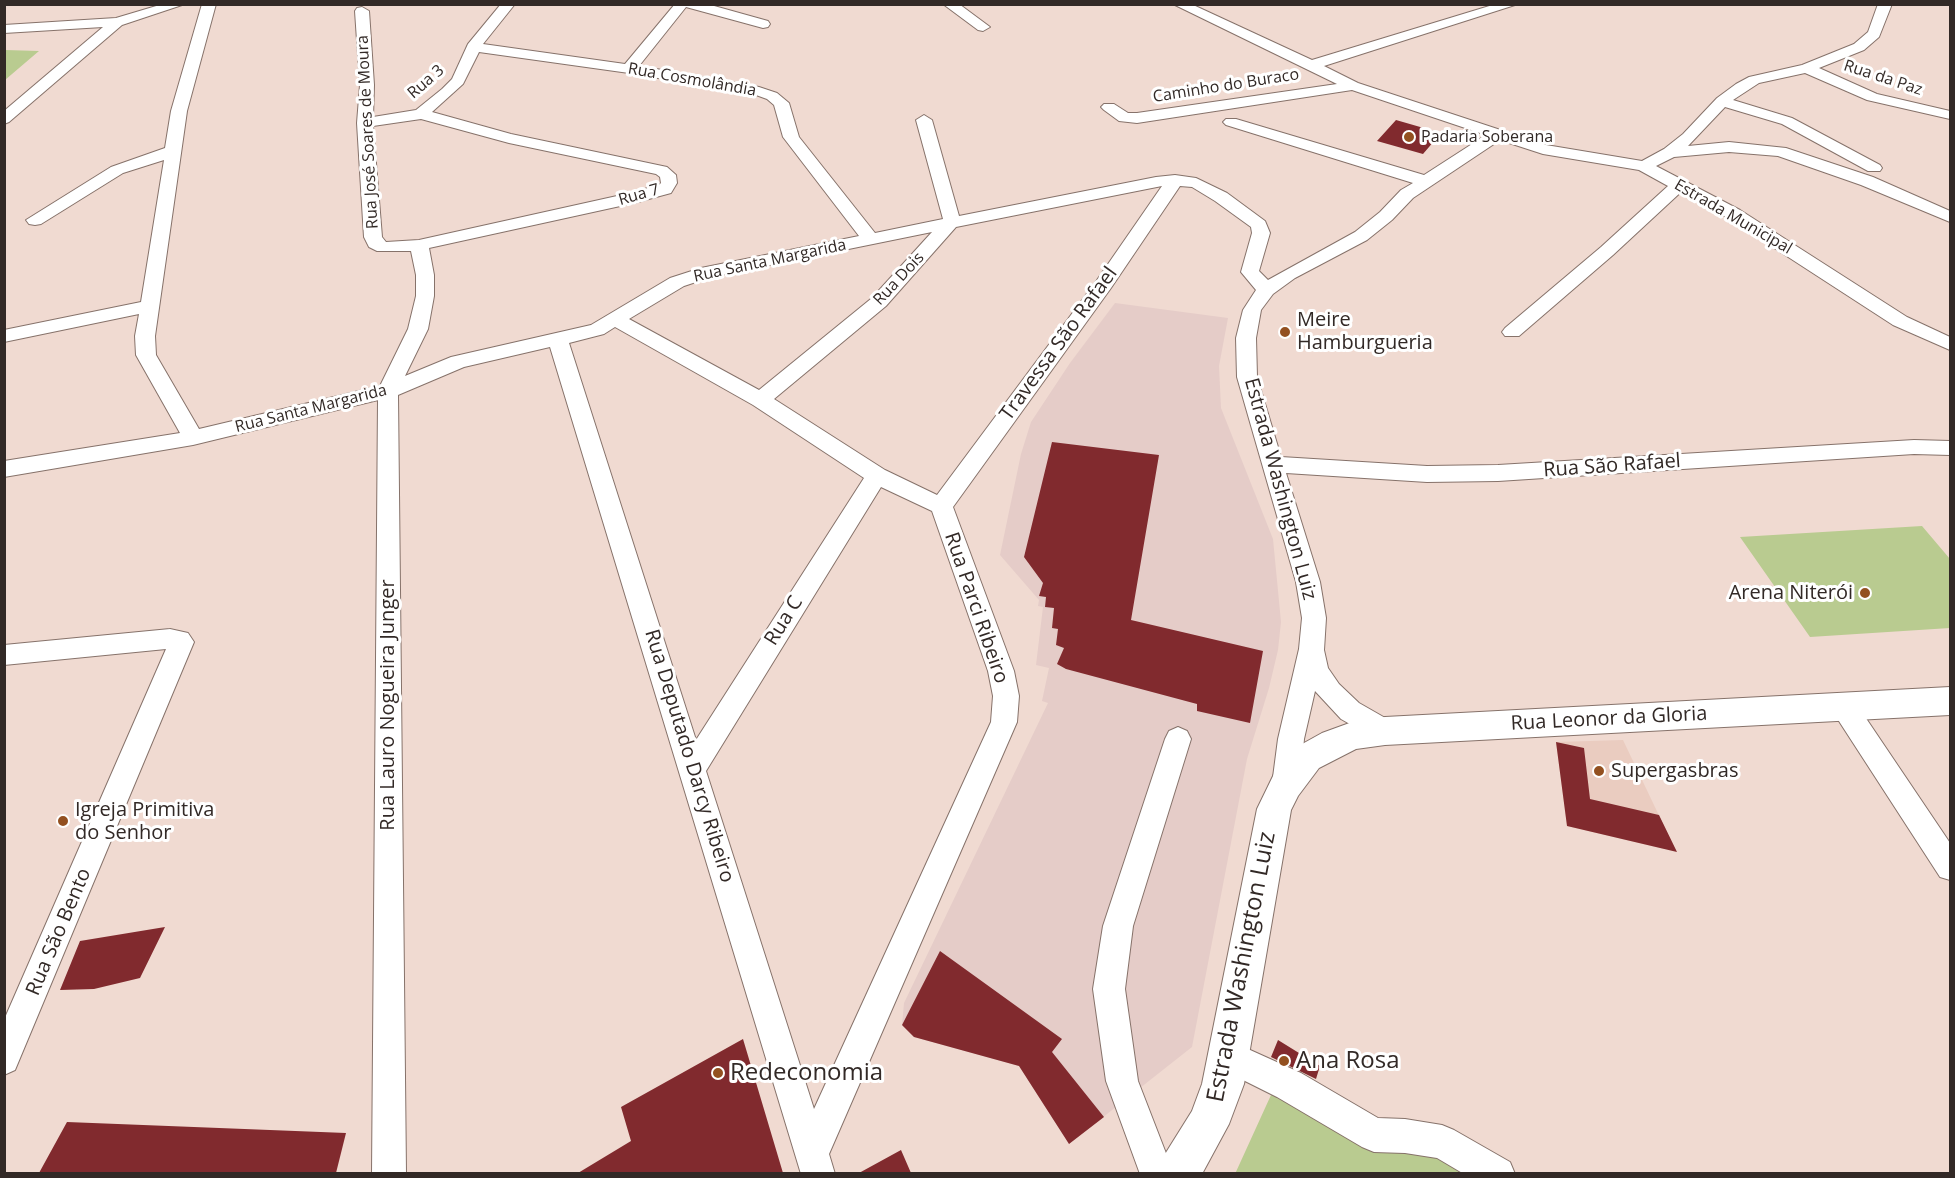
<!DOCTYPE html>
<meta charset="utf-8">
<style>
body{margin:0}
#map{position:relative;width:1955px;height:1178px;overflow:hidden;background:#f0dad1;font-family:"Open Sans",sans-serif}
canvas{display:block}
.frame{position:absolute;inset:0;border:6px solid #322926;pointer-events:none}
</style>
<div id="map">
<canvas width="1955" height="1178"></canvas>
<div class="frame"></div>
</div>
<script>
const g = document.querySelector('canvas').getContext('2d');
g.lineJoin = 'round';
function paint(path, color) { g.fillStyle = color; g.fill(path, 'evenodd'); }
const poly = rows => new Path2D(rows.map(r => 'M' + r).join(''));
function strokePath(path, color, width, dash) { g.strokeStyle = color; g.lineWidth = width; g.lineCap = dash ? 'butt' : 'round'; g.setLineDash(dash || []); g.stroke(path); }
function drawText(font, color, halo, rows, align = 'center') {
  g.font = font + ' "Open Sans",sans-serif'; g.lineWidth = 6; g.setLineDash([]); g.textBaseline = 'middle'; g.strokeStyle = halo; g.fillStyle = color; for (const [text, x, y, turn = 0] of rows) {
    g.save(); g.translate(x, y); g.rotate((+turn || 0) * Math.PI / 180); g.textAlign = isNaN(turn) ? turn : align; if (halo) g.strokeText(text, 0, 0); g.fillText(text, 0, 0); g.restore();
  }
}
paint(poly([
 [1623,740,1674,847,1664,849,1567,826,1556,742]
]), '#eaccc0');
paint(poly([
 [1115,303,1228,318,1219,366,1221,408,1273,539,1281,622,1278,650,1269,688,1247,759,1192,1047,1069,1144,1019,1066,914,1037,902,1025,904,1003,1048,703,1042,701,1049,668,1036,665,1043,607,1038,606,1039,600,1000,555,1021,454,1031,422,1070,363]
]), '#e5ccc8');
paint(poly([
 [5,50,39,51,5,80],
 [1922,526,1950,559,1950,628,1810,637,1740,537],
 [1271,1095,1298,1099,1443,1157,1468,1174,1235,1174]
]), '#b9cb90');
paint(poly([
 [1396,120,1441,133,1423,154,1377,141],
 [1052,442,1159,455,1131,620,1263,651,1250,723,1197,711,1197,704,1066,669,1057,664,1064,648,1056,645,1058,629,1052,628,1054,608,1045,607,1046,597,1039,596,1043,583,1024,557],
 [1556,742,1584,748,1590,799,1659,815,1677,852,1567,826],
 [165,927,140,978,94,989,60,990,80,941],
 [940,951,1062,1039,1052,1052,1104,1117,1069,1144,1019,1066,914,1037,902,1025],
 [743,1039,783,1173,578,1173,631,1141,621,1107],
 [1278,1040,1320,1066,1316,1079,1271,1057],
 [67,1122,346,1133,336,1173,39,1173],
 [901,1150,911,1173,859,1173]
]), '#812a2e');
const minor = poly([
 [163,4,185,4,122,25,9,122,4,124,4,111,103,27,4,33,4,25,116,18,163,4],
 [202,4,216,4,187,111,155,336,156,355,199,429,380,386,408,329,416,296,416,275,411,251,377,251,369,247,364,237,357,123,360,85,355,11,357,8,362,7,369,11,374,85,373,117,416,110,442,89,452,79,468,44,501,4,515,4,483,44,625,64,675,4,707,4,768,21,770,24,768,27,763,28,686,7,639,66,759,87,777,93,789,103,799,137,875,233,943,219,916,120,924,115,932,120,959,216,1156,177,1175,175,1196,178,1227,193,1265,221,1270,233,1259,271,1268,280,1355,232,1380,212,1401,190,1413,183,1226,125,1223,122,1226,119,1236,119,1424,175,1486,135,1352,90,1137,123,1119,121,1104,110,1101,107,1104,104,1114,104,1128,113,1137,113,1337,84,1173,4,1191,4,1312,60,1496,4,1518,4,1324,66,1358,83,1546,145,1642,161,1664,149,1683,134,1717,98,1736,84,1749,77,1802,65,1854,44,1868,32,1878,4,1892,4,1879,37,1864,50,1819,68,1877,94,1950,111,1950,119,1867,100,1805,73,1759,83,1733,100,1792,118,1880,165,1882,168,1880,171,1868,171,1782,124,1725,107,1688,146,1729,142,1786,148,1873,177,1950,211,1950,222,1861,185,1778,156,1729,152,1674,157,1656,166,1740,210,1907,317,1950,337,1950,350,1893,325,1728,218,1681,192,1613,255,1519,336,1505,336,1502,332,1505,328,1601,247,1668,186,1639,170,1543,154,1500,140,1413,198,1392,220,1367,240,1295,278,1273,294,1261,310,1256,338,1257,377,1281,457,1427,466,1498,465,1914,440,1950,441,1950,455,1914,454,1498,481,1427,482,1286,473,1320,582,1326,618,1324,650,1328,668,1339,684,1359,703,1394,723,1398,731,1394,739,1385,742,1376,739,1341,719,1315,691,1304,739,1300,785,1296,794,1286,797,1276,794,1272,785,1278,739,1299,649,1302,618,1296,582,1237,377,1236,338,1243,310,1256,290,1241,272,1252,233,1251,227,1215,201,1192,187,1180,186,1111,288,953,507,1014,671,1019,696,1017,722,829,1154,835,1174,801,1174,550,347,464,367,398,395,406,1174,372,1174,378,400,193,445,4,477,4,461,180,433,136,355,135,336,139,314,4,342,4,330,141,302,164,160,123,173,41,224,35,225,29,224,26,220,111,167,165,148,171,111,202,4],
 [479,52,629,73,756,95,767,99,774,105,783,137,859,236,701,268,670,278,591,325,451,357,405,376,428,329,434,296,434,275,429,248,634,203,671,193,677,183,676,175,667,167,511,134,432,112,463,84,479,52],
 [421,119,509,143,656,174,660,177,661,183,659,185,626,194,419,240,386,242,382,237,373,126,421,119],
 [1162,186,1097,280,937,495,885,470,774,399,886,306,956,227,1162,186],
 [932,232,872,298,759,390,629,319,684,286,711,277,932,232],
 [615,327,753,405,864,478,696,740,569,343,604,334,615,327],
 [881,487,932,511,988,671,993,696,991,722,814,1109,706,771,881,487],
 [943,4,959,4,990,27,983,31,978,30,943,4],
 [170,629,188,633,194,642,15,1070,4,1075,4,1020,166,649,4,665,4,645,170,629],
 [1844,696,1853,699,1950,843,1950,880,1940,877,1835,715,1831,707,1835,699,1844,696],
 [1178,727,1187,731,1191,739,1133,926,1125,989,1138,1081,1174,1174,1140,1174,1106,1081,1093,989,1103,926,1165,739,1169,731,1178,727],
 [1228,1040,1301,1073,1378,1118,1405,1119,1442,1125,1454,1130,1510,1162,1515,1174,1464,1174,1437,1158,1405,1153,1374,1152,1362,1147,1277,1097,1217,1067,1212,1056,1217,1045,1228,1040]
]);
const major = poly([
 [1950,687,1950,715,1385,745,1356,749,1319,768,1298,796,1291,810,1244,1084,1229,1124,1202,1174,1156,1174,1162,1159,1192,1111,1202,1084,1257,809,1274,774,1295,748,1322,733,1355,721,1385,717,1950,687]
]);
strokePath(minor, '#86726a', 2);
strokePath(major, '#86726a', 2);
paint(minor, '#fff');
paint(major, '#fff');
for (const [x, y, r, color] of [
 [1409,137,6,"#935020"],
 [1285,332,6,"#935020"],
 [1865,593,6,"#935020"],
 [1599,771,6,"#935020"],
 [63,821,6,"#935020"],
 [1284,1061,6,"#935020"],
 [718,1073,6,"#935020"]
]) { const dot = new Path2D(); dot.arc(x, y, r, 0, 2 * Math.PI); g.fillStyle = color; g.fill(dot); strokePath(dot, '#fff', 2); }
drawText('16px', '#322926', '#fff', [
 ["Rua da Paz",1883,78,18],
 ["Rua Cosmolândia",692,80,10],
 ["Rua 3",426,82,-41],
 ["Caminho do Buraco",1226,86,-9],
 ["Rua José Soares de Moura",368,132,-93],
 ["Rua 7",639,195,-16],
 ["Estrada Municipal",1733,217,30],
 ["Rua Santa Margarida",770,261,-12],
 ["Rua Dois",899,279,-47],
 ["Rua Santa Margarida",311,409,-14]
]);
drawText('16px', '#322926', '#fff', [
 ["Padaria Soberana",1421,137]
], 'left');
drawText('20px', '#322926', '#fff', [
 ["Meire",1297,320],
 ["Hamburgueria",1297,343],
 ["Arena Niterói",1853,593,"right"],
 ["Supergasbras",1611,771],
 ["Igreja Primitiva",75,810],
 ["do Senhor",75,833]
], 'left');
drawText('20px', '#322926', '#fff', [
 ["Travessa São Rafael",1059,344,-54],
 ["Rua São Rafael",1612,466,-4],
 ["Estrada Washington Luiz",1280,489,75],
 ["Rua Parci Ribeiro",976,608,71],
 ["Rua C",784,621,-58],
 ["Rua Lauro Nogueira Junger",388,705,-90],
 ["Rua Leonor da Gloria",1609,719,-3],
 ["Rua Deputado Darcy Ribeiro",689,756,73],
 ["Rua São Bento",59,932,-67]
]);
drawText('24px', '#322926', '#fff', [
 ["Estrada Washington Luiz",1242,967,-79]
]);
drawText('24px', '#322926', '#fff', [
 ["Ana Rosa",1296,1061],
 ["Redeconomia",730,1073]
], 'left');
</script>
